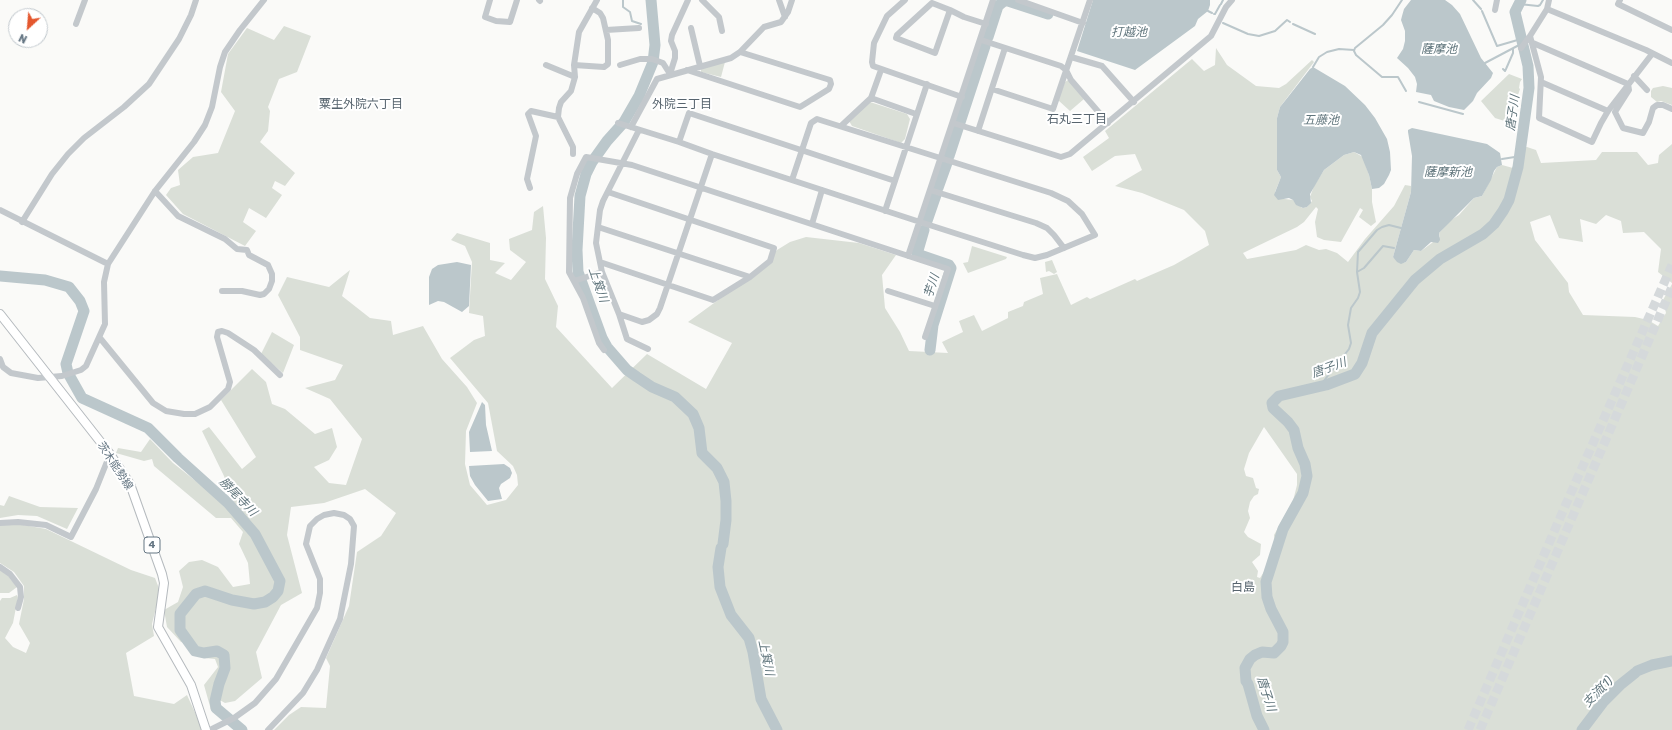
<!DOCTYPE html>
<meta charset="utf-8">
<style>
body{margin:0}
#map{position:relative;width:1672px;height:730px;overflow:hidden;background:#fafaf8;font-family:Rubik,sans-serif}
canvas{display:block}
.north{position:absolute;left:8px;top:8px;width:40px;height:40px;box-sizing:border-box;background:#fff;border:1px solid #c1c8cd;border-radius:50%;rotate:206deg;font-size:11px;font-weight:700;line-height:16px;text-align:center;color:#657683}
.north::after{content:'';display:block;margin:auto;width:14px;height:18px;background:#e4572e;clip-path:polygon(50% 0,100% 100%,50% 72%,0 100%)}
</style>
<div id="map">
<canvas width="1672" height="730"></canvas>
<div class="north">N</div>
</div>
<script>
const g = document.querySelector('canvas').getContext('2d');
g.lineJoin = 'round';
function paint(path, color) { g.fillStyle = color; g.fill(path, 'evenodd'); }
const poly = rows => new Path2D(rows.map(r => 'M' + r).join(''));
function strokePath(path, color, width, dash) { g.strokeStyle = color; g.lineWidth = width; g.lineCap = dash ? 'butt' : 'round'; g.setLineDash(dash || []); g.stroke(path); }
function drawText(font, color, halo, rows, align = 'center') {
  g.font = font + ' Rubik,"Noto Sans JP",sans-serif'; g.lineWidth = 4; g.setLineDash([]); g.textBaseline = 'middle'; g.strokeStyle = halo; g.fillStyle = color; for (const [text, x, y, turn = 0] of rows) {
    g.save(); g.translate(x, y); g.rotate((+turn || 0) * Math.PI / 180); g.textAlign = isNaN(turn) ? turn : align; if (halo) g.strokeText(text, 0, 0); g.fillText(text, 0, 0); g.restore();
  }
}
paint(poly([
 [284,26,311,36,297,72,279,79,268,107,270,111,268,131,260,142,295,173,285,186,275,181,272,188,282,195,266,218,249,208,243,222,256,231,245,246,183,214,166,195,171,188,180,185,178,170,193,157,218,153,235,111,221,92,228,54,247,28,274,40],
 [1216,48,1227,65,1256,86,1279,88,1286,84,1312,60,1314,62,1280,107,1277,118,1277,170,1281,177,1275,192,1285,199,1293,200,1302,208,1307,207,1312,201,1310,197,1314,186,1324,170,1344,155,1354,152,1363,157,1369,175,1372,189,1372,202,1376,222,1371,226,1359,217,1363,210,1360,208,1341,242,1324,240,1317,237,1315,222,1318,209,1316,207,1304,222,1297,227,1243,253,1247,259,1296,250,1306,245,1319,250,1326,249,1337,253,1348,262,1365,239,1394,206,1405,185,1411,186,1411,192,1393,257,1403,263,1406,262,1414,250,1421,251,1440,237,1439,233,1451,220,1459,215,1474,198,1482,196,1497,167,1502,165,1513,168,1519,148,1527,147,1536,150,1541,163,1596,160,1602,152,1637,152,1648,165,1658,163,1659,155,1672,144,1672,283,1658,272,1661,249,1644,232,1623,233,1621,221,1606,215,1596,224,1580,219,1583,242,1559,238,1550,215,1530,222,1535,240,1568,283,1569,292,1583,315,1635,317,1648,320,1658,326,1666,313,1663,300,1672,284,1672,730,274,730,289,715,301,707,326,708,330,666,326,658,349,606,357,552,381,536,396,513,365,489,324,503,291,507,287,535,302,593,281,605,256,652,262,678,235,701,225,703,218,699,228,668,226,654,218,649,196,649,182,629,183,615,198,596,205,594,231,602,254,607,267,605,280,592,282,581,260,534,231,498,224,476,202,431,209,427,242,469,256,457,221,400,252,369,266,382,272,404,285,409,315,434,332,428,337,447,329,460,314,467,329,483,346,485,362,439,330,399,305,388,335,380,343,365,300,350,300,337,278,295,287,277,329,287,350,270,342,296,370,318,391,321,393,335,423,326,442,359,467,387,477,403,466,431,465,464,470,485,487,505,506,500,518,485,517,475,513,466,497,451,488,403,450,358,474,340,485,336,483,316,469,313,472,262,465,246,451,240,457,233,490,243,490,260,505,263,495,273,511,280,526,262,510,250,509,239,532,230,534,212,543,206,546,238,545,279,558,306,556,327,612,388,647,354,706,389,732,343,688,322,758,271,777,250,790,242,806,237,859,243,896,255,882,275,885,308,900,332,909,351,948,353,942,342,963,332,959,321,974,315,982,331,1008,318,1008,312,1023,306,1024,302,1043,294,1040,278,1057,274,1071,305,1087,297,1090,299,1135,279,1137,281,1174,265,1209,245,1205,231,1184,210,1142,193,1115,186,1142,170,1135,154,1115,156,1092,171,1083,157,1109,138,1105,131,1192,59,1204,71,1215,65],
 [1264,427,1297,474,1297,485,1293,501,1274,535,1275,543,1267,567,1260,578,1257,577,1258,571,1252,562,1260,555,1261,544,1248,537,1244,532,1250,518,1248,511,1250,502,1254,496,1258,494,1259,489,1256,488,1253,478,1246,476,1244,469,1249,453],
 [725,62,721,77,701,72,701,68],
 [1509,74,1522,79,1520,82,1519,88,1520,89,1514,107,1514,124,1495,118,1481,101],
 [1068,80,1084,99,1070,111,1058,100,1065,82],
 [1663,86,1672,88,1672,105,1661,101,1657,102,1651,97,1651,91,1653,88],
 [870,102,907,114,910,119,905,139,901,143,852,126,849,121],
 [972,246,1007,257,1006,259,968,273,963,263,968,262],
 [1052,260,1057,272,1054,274,1049,271,1046,272,1045,262],
 [272,332,294,345,283,373,261,354],
 [150,439,173,463,226,505,253,535,277,580,276,589,265,601,254,602,233,599,218,592,205,589,195,592,179,613,179,631,185,643,181,642,167,627,164,610,178,602,183,587,179,571,189,562,202,560,218,567,233,587,250,584,248,563,239,544,243,532,231,518,216,518,154,466,152,459,144,461,116,453,118,448,141,452],
 [9,496,40,507,78,508,67,529,37,516,18,515,0,518,0,505,4,506],
 [18,524,46,529,131,570,155,578,160,591,152,624,154,636,126,653,134,696,174,704,187,695,203,730,0,730,0,601,2,598,10,598,17,595,18,597,13,623,5,638,13,647,26,653,30,643,19,624,24,599,24,586,14,572,0,563,0,525],
 [0,570,8,576,17,587,9,593,0,593],
 [217,653,221,656,223,667,217,682,213,700,214,708,211,710,204,685,218,667,215,659,205,658,206,655]
]), '#dadfd7');
paint(poly([
 [1093,0,1210,0,1210,5,1208,11,1198,19,1195,26,1135,70,1077,51],
 [1411,0,1445,0,1452,5,1460,14,1481,58,1493,73,1491,78,1477,93,1473,101,1464,110,1449,107,1434,101,1431,95,1416,92,1417,84,1415,77,1408,68,1397,58,1403,49,1405,41,1405,31,1401,20,1402,16,1404,9],
 [1313,67,1345,86,1365,105,1375,118,1387,139,1390,152,1391,170,1389,175,1384,184,1379,188,1372,189,1369,175,1361,155,1354,152,1344,155,1324,170,1310,194,1311,203,1307,207,1303,208,1296,205,1293,200,1289,198,1278,200,1274,195,1281,177,1277,170,1277,118,1280,107,1288,97,1310,69],
 [1412,128,1487,144,1500,153,1502,165,1497,167,1494,171,1491,180,1482,196,1474,198,1439,233,1440,240,1438,243,1431,242,1421,251,1414,250,1406,262,1401,264,1397,262,1393,257,1411,192,1412,156,1408,132,1408,130],
 [457,262,471,265,469,306,462,312,444,302,438,301,429,305,429,277,432,269,438,265],
 [482,402,485,405,486,425,492,451,470,452,469,432],
 [504,464,510,468,512,473,510,478,501,484,499,488,502,499,488,501,475,485,470,476,469,466]
]), '#bbc7cb');
strokePath(poly([
 [623,0,623,7,630,12,632,21,641,24],
 [1402,0,1392,15,1383,25,1355,48,1354,51,1356,55,1382,77,1398,77,1406,91],
 [1473,0,1481,9],
 [1221,4,1223,0],
 [1519,4,1538,6,1540,5,1543,0],
 [1208,11,1212,13],
 [1482,11,1497,46,1521,39],
 [1214,14,1215,14,1220,5],
 [1223,23,1248,34,1259,36,1275,31,1287,20,1290,22],
 [1293,24,1315,34],
 [1485,63,1521,44],
 [1313,67,1319,57,1327,52,1339,49,1354,50],
 [1503,69,1505,71,1506,69,1513,53,1513,49],
 [1419,102,1463,114],
 [1502,159,1521,156],
 [1357,272,1364,268,1383,246,1394,248],
 [1319,387,1349,349,1351,343,1348,325,1351,308,1358,298,1360,292,1357,272,1358,252,1377,230,1382,227,1389,225,1401,228]
]), '#bbc7cb', 2);
strokePath(poly([
 [651,0,655,45,653,62,639,96,624,122,607,141,592,162,586,174,580,196,577,250,578,272,602,338,607,347,627,370,637,377,652,387,675,397,693,414,699,428,702,453,717,468,724,482,726,501,726,520,723,544],
 [988,37,998,6,1004,1,1008,1,1048,14],
 [949,156,985,46],
 [938,188,947,163],
 [927,221,936,195],
 [924,230,917,254,949,265,951,268,933,325,930,350],
 [0,276,45,280,69,287,80,301,84,311,66,364,68,373,82,398,148,428,178,458,228,503,255,534,280,581,278,591,273,597,265,602,254,604,232,600,205,591,196,594,180,614,180,630,195,651,204,653,217,651,224,655,225,668,219,684,215,701,216,708,242,730],
 [721,548,718,567,720,587,731,615,749,638,753,652,761,699,777,730],
 [1637,671,1652,665,1672,661],
 [1264,730,1257,716,1248,684,1246,681,1245,668,1250,659,1255,655,1262,652,1274,653,1281,646,1283,642,1283,632,1271,609,1267,597,1266,582,1283,529,1303,493,1307,476,1305,464,1298,448,1294,430,1288,422,1273,408,1272,403,1279,396,1326,385,1355,374,1362,363,1372,333,1415,280,1440,259,1483,234,1494,224,1503,211,1509,200,1518,167,1529,88,1528,66,1515,12,1521,0],
 [1582,730,1604,701,1620,685,1635,673]
]), '#bbc7cb', 11);
strokePath(poly([
 [1468,730,1566,504,1672,265],
 [1480,730,1672,287]
]), '#d5d9db', 9, [9, 4.5]);
const major = poly([
 [0,314,110,454,130,484,162,574,164,583,158,627,191,685,206,730]
]);
strokePath(major, '#b5babe', 10);
strokePath(poly([
 [490,0,485,17,496,21,510,22,517,0],
 [539,0,540,1],
 [702,0,719,17,722,31],
 [779,0,785,17],
 [905,0,887,16,874,43,872,62,873,66,962,97],
 [1018,0,1083,23],
 [1549,0,1547,9,1530,36,1541,77,1539,118,1592,142,1601,123,1608,111,1652,54],
 [1620,0,1618,4,1672,30],
 [1547,9,1646,50,1672,63],
 [950,10,935,53,896,38,897,35,932,3,950,10,964,17,986,24],
 [1495,10,1497,0],
 [76,24,85,0],
 [691,28,700,66],
 [606,30,639,28],
 [981,40,1061,66,1066,70,1071,80,1108,123],
 [1533,43,1628,84,1629,90,1615,112,1623,128,1643,133,1649,122,1653,108,1657,105,1663,105,1672,109],
 [1521,48,1530,36],
 [1071,57,1102,66,1134,102],
 [546,65,575,77],
 [574,65,604,67,608,64,608,40,603,18,600,13,592,8],
 [620,65,640,59,652,59,663,63,670,74],
 [687,70,800,107,829,89,831,84,830,80,740,52],
 [670,74,675,58,675,51,671,41,672,35,688,0],
 [1634,76,1647,90],
 [1541,82,1608,111],
 [992,89,1053,109,1090,0],
 [871,98,916,114],
 [618,123,679,142,712,154,920,222,1023,255,1035,258,1047,255,1095,235,1082,214,1068,201,1051,193,817,119,811,123,792,180],
 [953,123,1061,157,1070,154,1211,36,1226,7,1232,0],
 [841,126,871,98,881,70],
 [631,127,657,79,731,58,740,52,764,27,781,22,788,12,792,0],
 [639,130,603,201,600,210,596,243,602,272,619,314,627,339,648,349],
 [978,131,1005,48],
 [679,142,689,113,895,181],
 [573,154,573,147,558,117,559,108,561,102,571,91,575,77,574,65,579,32,597,0],
 [530,188,527,179,536,136,528,114,531,111,558,117],
 [930,190,1036,223,1047,228,1054,235,1064,248],
 [155,191,178,216,225,239,237,249,247,250,249,255,268,265,272,274,272,281,269,289,264,294,260,295,242,291,222,291],
 [0,210,108,264],
 [885,211,927,84],
 [22,222,52,174,68,154,84,138,124,107,149,84,179,39,191,15,196,0],
 [812,224,822,190],
 [598,227,750,277],
 [908,256,993,0],
 [600,262,713,300,750,277,770,261,774,248,608,192],
 [574,281,602,272],
 [888,291,935,306],
 [619,314,642,322,649,320,657,314,660,308,712,154],
 [100,338,153,403,166,411,184,414,195,414,210,407,228,389,230,382,217,337,218,332,222,331,228,333,254,350,280,375],
 [604,350,599,343,583,298,569,272,570,198,577,174,586,157,632,165,948,269,925,337],
 [0,359,3,367,11,373,38,378,62,376,81,370,86,366,105,324,104,282,108,264,155,191,194,142,205,125,212,107,220,67,225,52,240,30,264,0],
 [0,523,18,522,46,525,71,537,96,489,110,454],
 [0,567,10,574,20,587,21,597,18,608],
 [210,730,234,718,255,703,276,679,317,608,320,593,320,579,306,544,310,526,317,519,324,515,334,513,344,515,350,519,354,526,351,564,340,619,317,670,303,693,268,730]
]), '#c3c8cc', 6);
strokePath(major, '#fff', 8);
for (const [x, y, w] of [
 [152,545,16]
]) { const box = new Path2D(); box.roundRect(x - w / 2, y - 8, w, 16, 3); g.fillStyle = '#fff'; g.fill(box); strokePath(box, '#657683', 1); }
drawText('bold 10px', '#657683', null, [
 ["4",152,545]
]);
drawText('11px', '#657683', '#fff', [
 ["茨木能勢線",115,466,57]
]);
drawText('italic 12px', '#60757c', '#fff', [
 ["打越池",1129,33],
 ["薩摩池",1439,50],
 ["唐子川",1513,113,-82],
 ["五藤池",1321,121],
 ["薩摩新池",1448,173],
 ["上箕川",598,285,71],
 ["芋川",932,286,-72],
 ["唐子川",1329,368,-20],
 ["勝尾寺川",238,497,46],
 ["上箕川",766,658,78],
 ["支流(1)",1598,692,-47],
 ["唐子川",1266,694,72]
]);
drawText('12px', '#57646e', '#fff', [
 ["粟生外院六丁目",361,105],
 ["外院三丁目",682,105],
 ["石丸三丁目",1077,120],
 ["白島",1243,588]
]);
</script>
